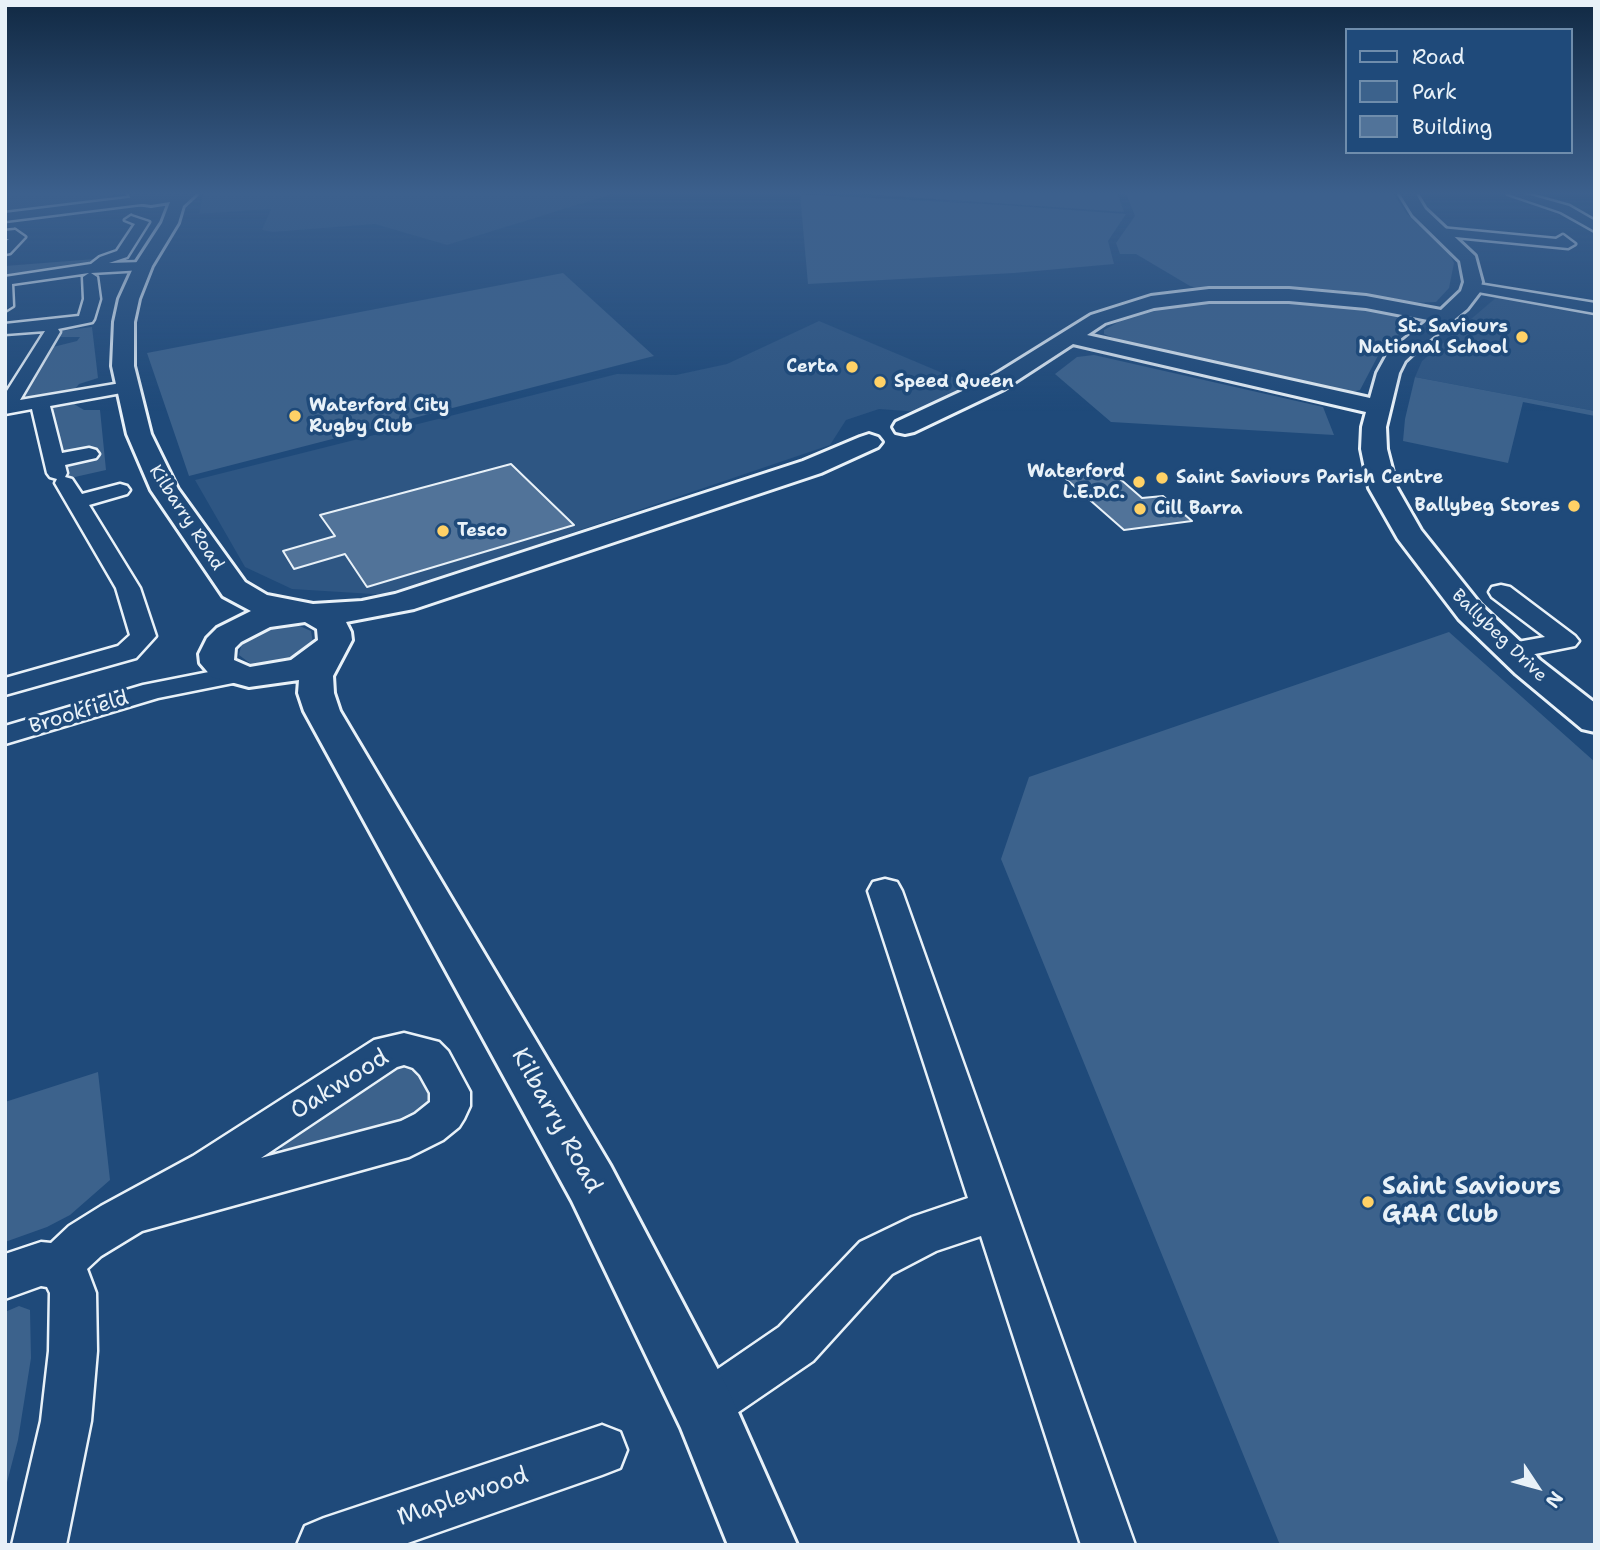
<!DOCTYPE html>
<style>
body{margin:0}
#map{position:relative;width:1600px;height:1550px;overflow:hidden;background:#1f4a7a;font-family:"Shantell Sans",sans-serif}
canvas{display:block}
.frame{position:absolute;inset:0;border:7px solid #e8f1f8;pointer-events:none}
.legend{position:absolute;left:1345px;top:28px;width:228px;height:126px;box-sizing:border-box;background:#1f4a7a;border:2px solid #6f8dac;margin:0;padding:9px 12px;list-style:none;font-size:21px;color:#e8f1f8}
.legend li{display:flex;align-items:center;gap:14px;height:35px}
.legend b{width:35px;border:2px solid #6f8dac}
.north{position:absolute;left:1502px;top:1452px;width:70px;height:70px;-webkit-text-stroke:5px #1f4a7a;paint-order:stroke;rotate:126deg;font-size:19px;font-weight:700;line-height:28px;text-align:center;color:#e8f1f8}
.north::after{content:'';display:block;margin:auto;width:24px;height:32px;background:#e8f1f8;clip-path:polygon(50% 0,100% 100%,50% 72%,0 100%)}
</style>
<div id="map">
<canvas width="1600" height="1550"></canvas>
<div class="frame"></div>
<ul class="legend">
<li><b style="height:9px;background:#1f4a7a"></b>Road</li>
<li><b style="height:19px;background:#3c628c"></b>Park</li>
<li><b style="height:19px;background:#517399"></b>Building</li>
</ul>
<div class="north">N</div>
</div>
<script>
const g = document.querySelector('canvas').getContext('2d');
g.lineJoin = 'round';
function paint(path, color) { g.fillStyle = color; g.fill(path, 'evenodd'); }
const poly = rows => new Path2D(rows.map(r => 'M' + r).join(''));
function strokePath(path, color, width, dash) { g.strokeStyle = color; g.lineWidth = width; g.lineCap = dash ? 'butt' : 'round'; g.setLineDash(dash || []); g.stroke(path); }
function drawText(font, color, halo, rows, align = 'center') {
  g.font = font + ' "Shantell Sans",sans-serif'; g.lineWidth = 7; g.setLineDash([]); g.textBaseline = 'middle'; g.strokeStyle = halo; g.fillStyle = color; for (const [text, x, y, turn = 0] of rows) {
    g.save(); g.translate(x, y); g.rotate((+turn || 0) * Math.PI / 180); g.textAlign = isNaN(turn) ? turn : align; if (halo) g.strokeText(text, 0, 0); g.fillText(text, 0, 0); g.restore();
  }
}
paint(poly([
 [5,194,116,194,105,199,61,209,5,213],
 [203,194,613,194,447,245,375,224,273,232,262,230,271,209,199,214],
 [1498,296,1595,314,1595,411,1415,377,1422,361],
 [819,321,971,385,919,412,879,409,846,420,830,445,389,595,292,589,245,567,195,480,617,374,676,375,727,364]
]), '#2e5683');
paint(poly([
 [800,194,1004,205,1126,214,1108,241,1114,264,1014,273,808,284],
 [861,194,1118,194,1124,212],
 [1126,194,1394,194,1407,214,1449,253,1454,263,1449,288,1436,302,1413,303,1334,290,1201,289,1190,286,1136,254,1120,254,1116,243,1135,216],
 [95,259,87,264,5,277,5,266],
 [563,273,654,356,189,476,147,353],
 [1235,299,1313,302,1357,307,1406,315,1414,322,1381,350,1360,390,1352,392,1145,346,1133,346,1104,334,1104,330,1124,319,1154,310],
 [92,327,98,378,79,384,75,389,19,399,49,348,77,341,80,337,62,337,57,336,60,331],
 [1094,355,1323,407,1334,435,1111,422,1055,374,1077,357],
 [1415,377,1595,411,1595,416,1523,402,1508,463,1403,441,1405,419],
 [74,404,84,410,100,410,106,470,57,481,56,478,66,464,96,455,94,449,77,453,61,451,50,408],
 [283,624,295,624,311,631,313,643,307,650,286,661,262,665,251,664,239,655,242,642,249,636],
 [1449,632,1595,762,1595,1545,1280,1545,1001,859,1029,777],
 [413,1063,435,1096,417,1119,284,1152,279,1144,386,1065],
 [98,1072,110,1180,70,1215,47,1227,5,1242,5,1102],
 [19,1306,30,1310,31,1358,18,1440,5,1490,5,1312]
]), '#3c628c');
const building = poly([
 [511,464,574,525,367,587,345,554,294,569,283,551,335,536,320,515,511,464],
 [1111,471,1142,498,1163,496,1192,521,1124,530,1066,479,1111,471]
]);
paint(building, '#517399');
strokePath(building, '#e8f1f8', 2);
const minor = poly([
 [1508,194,1526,194,1569,206,1595,221,1595,231,1561,212,1508,194],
 [145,196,149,197,149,203,5,221,5,213,145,196],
 [131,216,149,222,127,257,109,263,143,262,150,266,143,270,91,273,97,277,100,299,94,319,92,322,58,329,60,332,20,400,127,382,136,387,127,392,50,406,62,453,89,448,96,450,99,454,96,458,65,465,67,473,65,477,72,479,82,494,120,484,127,486,130,490,127,494,89,505,140,588,156,636,136,658,5,695,5,678,118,646,130,635,116,588,55,483,57,479,50,477,47,473,32,409,5,414,5,394,45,331,5,334,5,324,79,316,84,299,83,277,89,273,12,284,13,306,5,311,5,277,91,264,100,257,117,251,135,224,125,220,131,216],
 [1440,228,1556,239,1563,235,1575,244,1568,248,1435,235,1435,229,1440,228],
 [15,230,25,237,10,253,5,254,5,242,9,239,5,239,5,231,15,230],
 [1472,283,1595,303,1595,313,1467,290,1465,287,1472,283],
 [1501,585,1510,587,1575,636,1579,641,1575,646,1510,659,1501,657,1497,651,1501,645,1545,637,1492,597,1489,592,1492,587,1501,585],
 [234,667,243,669,247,675,243,681,158,698,5,744,5,726,143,685,234,667],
 [885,879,897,882,902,891,1135,1545,1081,1545,981,1236,936,1251,892,1274,813,1361,721,1424,704,1432,687,1424,679,1407,687,1390,779,1327,860,1242,912,1217,968,1198,868,891,873,882,885,879],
 [404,1033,439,1042,448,1051,470,1092,470,1106,464,1119,459,1127,443,1140,409,1157,142,1231,101,1256,87,1269,96,1293,97,1351,91,1421,66,1545,12,1545,41,1421,49,1351,50,1293,47,1287,41,1286,5,1299,5,1254,41,1242,51,1243,69,1226,101,1206,193,1156,374,1040,404,1033],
 [404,1065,413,1068,420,1075,430,1093,430,1102,415,1114,401,1121,261,1158,397,1067,404,1065],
 [602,1425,620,1432,627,1450,620,1468,602,1475,402,1545,297,1545,305,1526,324,1518,602,1425]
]);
const tertiary = poly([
 [129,194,196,194,183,206,178,223,152,266,139,299,134,322,134,366,151,434,178,489,245,582,267,595,313,604,362,601,395,594,803,461,860,437,869,434,878,437,882,442,878,447,821,473,414,609,346,622,351,632,352,640,333,676,334,693,340,711,610,1165,726,1385,797,1545,728,1545,681,1428,572,1201,304,711,298,693,299,680,249,687,212,677,200,663,199,654,207,638,217,628,251,611,223,596,151,490,127,434,112,366,114,322,119,299,134,266,162,223,170,202,151,205,137,203,131,201,129,194],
 [305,622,317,629,318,640,291,660,250,667,234,660,235,648,241,642,270,627,305,622],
 [1400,194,1416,194,1425,209,1475,256,1482,282,1480,292,1467,309,1418,349,1405,361,1399,373,1386,427,1387,449,1397,488,1421,530,1481,605,1540,660,1595,703,1595,732,1582,729,1516,674,1459,619,1398,539,1369,488,1361,449,1362,427,1366,412,1073,344,1004,389,914,432,905,434,896,432,893,427,896,422,988,379,1091,315,1151,296,1209,289,1289,289,1366,296,1441,310,1461,291,1464,282,1460,261,1413,215,1400,194],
 [1209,301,1289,301,1366,308,1428,320,1388,353,1377,373,1370,398,1087,335,1105,323,1154,308,1209,301]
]);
strokePath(minor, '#e8f1f8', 5);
strokePath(tertiary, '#e8f1f8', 6);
paint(minor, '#1f4a7a');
paint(tertiary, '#1f4a7a');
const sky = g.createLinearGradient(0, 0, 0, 411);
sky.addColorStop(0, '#112943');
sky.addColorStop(0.47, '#3c608d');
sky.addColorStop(1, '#3c608d00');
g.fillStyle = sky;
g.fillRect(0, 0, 1600, 411);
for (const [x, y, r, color] of [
 [1522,337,7,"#ffd166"],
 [852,367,7,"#ffd166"],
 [880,382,7,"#ffd166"],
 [295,416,7,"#ffd166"],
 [1162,478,7,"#ffd166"],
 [1139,482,7,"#ffd166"],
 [1574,506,7,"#ffd166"],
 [1140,509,7,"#ffd166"],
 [443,531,7,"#ffd166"],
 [1368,1202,7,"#ffd166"]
]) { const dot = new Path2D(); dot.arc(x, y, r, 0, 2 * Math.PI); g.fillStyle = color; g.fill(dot); strokePath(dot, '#1f4a7a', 2.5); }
drawText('bold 18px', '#e8f1f8', '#1f4a7a', [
 ["St. Saviours",1508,327,"right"],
 ["National School",1508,348,"right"],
 ["Certa",838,367,"right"],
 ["Speed Queen",894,382],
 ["Waterford City",309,406],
 ["Rugby Club",309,427],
 ["Waterford",1125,472,"right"],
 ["L.E.D.C.",1125,493,"right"],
 ["Saint Saviours Parish Centre",1176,478],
 ["Ballybeg Stores",1560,506,"right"],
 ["Cill Barra",1154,509],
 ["Tesco",457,531]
], 'left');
drawText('18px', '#e8f1f8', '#1f4a7a', [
 ["Kilbarry Road",186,518,57],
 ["Ballybeg Drive",1499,636,44]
]);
drawText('21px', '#e8f1f8', '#1f4a7a', [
 ["Brookfield",79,713,-17]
]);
drawText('24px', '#e8f1f8', '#1f4a7a', [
 ["Oakwood",340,1085,-32],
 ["Kilbarry Road",556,1121,61],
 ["Maplewood",463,1497,-19]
]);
drawText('bold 24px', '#e8f1f8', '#1f4a7a', [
 ["Saint Saviours",1382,1188],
 ["GAA Club",1382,1216]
], 'left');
</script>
